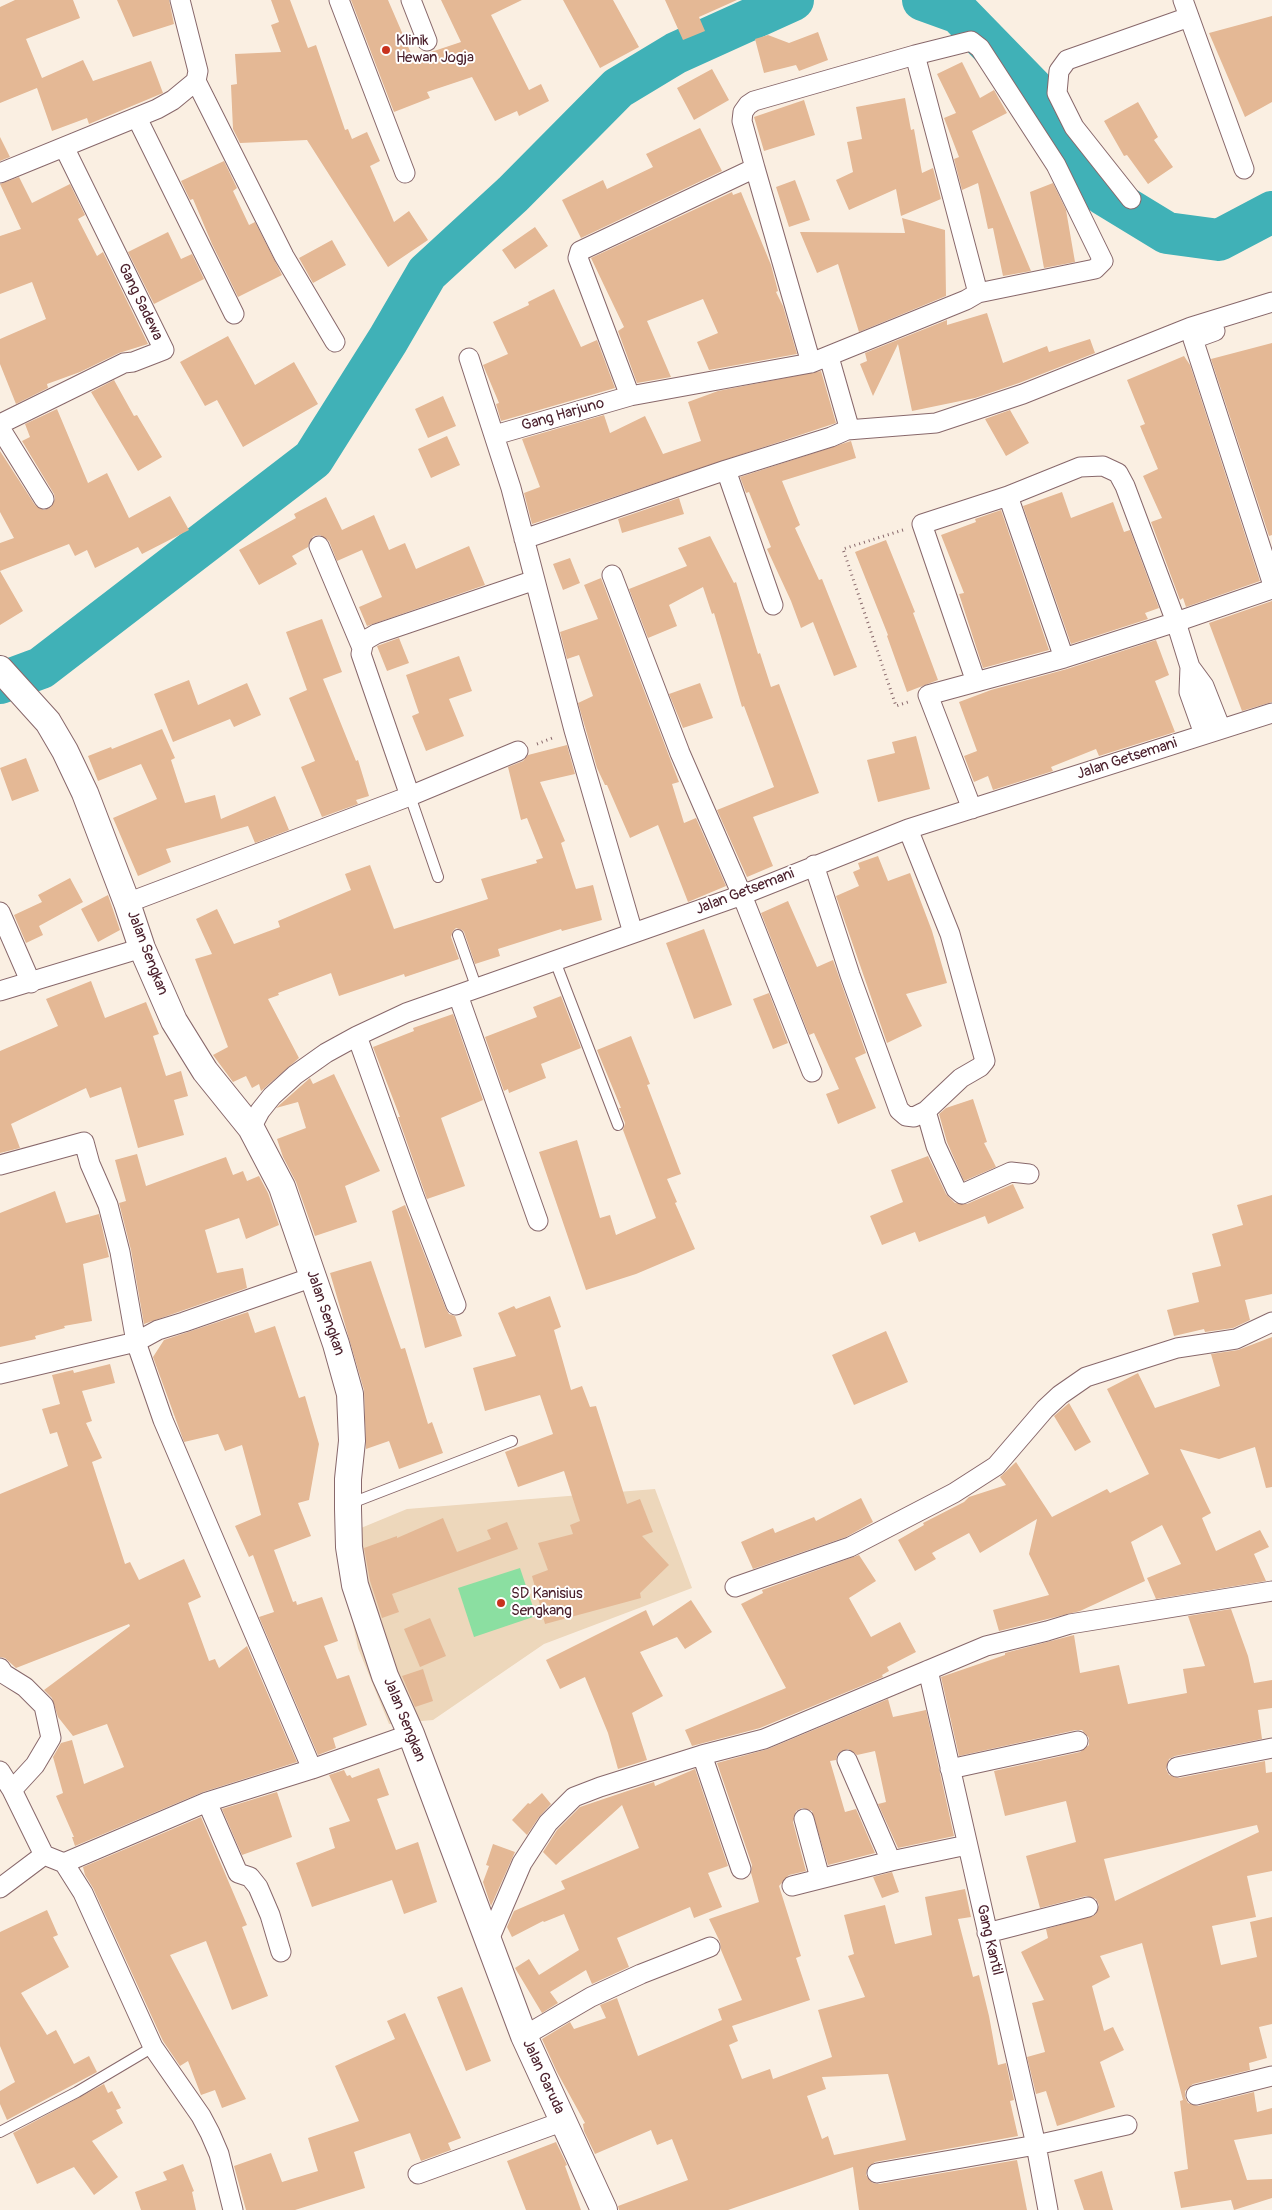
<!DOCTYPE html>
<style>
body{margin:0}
canvas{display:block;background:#faefe2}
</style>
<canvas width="1272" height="2210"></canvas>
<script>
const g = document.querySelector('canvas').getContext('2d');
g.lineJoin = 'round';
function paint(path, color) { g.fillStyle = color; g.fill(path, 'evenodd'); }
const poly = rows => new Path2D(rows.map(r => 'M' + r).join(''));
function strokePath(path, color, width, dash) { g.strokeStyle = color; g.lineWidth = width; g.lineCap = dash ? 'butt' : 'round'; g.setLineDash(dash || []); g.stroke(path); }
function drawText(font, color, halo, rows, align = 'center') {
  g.font = font + ' Pangolin,sans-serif'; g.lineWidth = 4; g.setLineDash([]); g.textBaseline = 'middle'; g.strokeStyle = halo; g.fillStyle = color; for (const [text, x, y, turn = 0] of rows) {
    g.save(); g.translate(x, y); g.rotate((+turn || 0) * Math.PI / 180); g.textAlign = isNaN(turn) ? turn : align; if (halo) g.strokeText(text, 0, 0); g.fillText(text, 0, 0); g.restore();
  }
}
paint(poly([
 [655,1489,692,1588,544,1644,433,1720,389,1724,358,1648,342,1571,344,1535,407,1509]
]), '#edd7bb');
paint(poly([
 [520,1568,536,1616,474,1637,458,1588]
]), '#8bdfa1');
strokePath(poly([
 [923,0,959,13,1032,88,1103,194,1167,233,1219,240,1272,212],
 [0,683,41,668,313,459,388,340,427,273,513,194,618,88,676,53,793,0]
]), '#40b1b7', 42);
paint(poly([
 [15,0,73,0,80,18,26,39,42,78,83,60,93,81,151,61,163,93,89,124,87,118,52,131,37,88,0,103,0,7],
 [117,0,169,0,174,24,133,37],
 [271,0,290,0,308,48,316,45,345,130,348,129,352,139,367,132,380,161,370,166,394,222,409,211,428,240,388,267,307,140,240,143,233,129,231,85,237,84,235,54,281,52,271,25,279,22],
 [351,0,388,0,413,58,461,42,441,0,522,0,491,15,529,90,541,84,549,101,519,116,517,111,495,121,472,77,427,92,430,98,394,112],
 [563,0,613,0,639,47,600,68],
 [665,0,737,0,699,17,705,31,683,40],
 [1272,16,1272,102,1245,117,1209,33],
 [818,32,828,60,799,71,796,65,764,73,755,39,768,35,789,43],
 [962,62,980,98,994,90,1007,113,972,131,1031,271,1003,276,993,228,988,229,978,183,962,190,954,159,959,157,944,118,956,113,937,74],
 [712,69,729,100,694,120,677,88],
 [905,98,911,130,914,129,922,173,933,168,941,199,901,216,896,189,849,210,836,180,853,172,847,142,862,139,856,107],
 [804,100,815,135,764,151,754,117],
 [1138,102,1158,137,1154,140,1173,167,1148,184,1127,155,1124,156,1104,121],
 [700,128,722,171,581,238,562,200,603,180,607,189,653,167,646,154],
 [0,137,10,157,0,161],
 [224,161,237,188,233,191,249,225,255,222,282,275,238,297,212,244,193,199,190,200,181,181],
 [19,177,32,203,70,184,85,215,78,219,97,256,103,252,106,258,148,344,119,353,80,372,47,384,48,388,16,404,0,364,0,339,46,319,32,282,0,294,0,236,21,229,0,184],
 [795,180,810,220,789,227,776,187],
 [1053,183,1066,210,1075,262,1044,268,1030,192],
 [732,192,733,195,741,192,771,265,778,291,776,292,783,306,797,354,709,370,697,342,718,333,703,299,647,321,671,377,637,383,618,331,624,327,591,258],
 [902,218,945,230,946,296,859,332,838,264,817,273,800,232,905,233],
 [535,227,548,246,515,269,502,250],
 [168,232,181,259,192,254,204,279,154,304,128,252],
 [332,240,346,265,313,283,299,258],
 [554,289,581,347,597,340,615,388,501,421,496,404,499,403,483,365,508,354,493,322,529,305,528,302],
 [987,313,1003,363,1047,346,1049,352,1090,339,1095,353,1019,383,975,398,912,411,898,344,873,396,860,364,867,361,865,353,947,320,947,325],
 [228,336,255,385,294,362,318,404,243,447,217,400,205,406,180,362],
 [1272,343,1272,535,1269,536,1211,359],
 [1184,356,1190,365,1260,581,1186,607,1183,598,1180,600,1151,522,1162,518,1143,476,1158,469,1140,426,1145,424,1127,380],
 [821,371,836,423,532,524,524,493,540,487,522,439,604,415,610,433,645,416,663,454,701,441,688,402,718,391],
 [114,380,134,416,137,415,162,457,138,471,91,392],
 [443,396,456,426,428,438,415,409],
 [57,409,88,483,107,473,129,518,170,496,189,530,142,554,138,547,95,568,87,550,75,556,69,544,0,571,23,611,0,625,0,543,14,538,0,512,0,451,35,505,44,510,50,508,55,499,54,494,22,441,30,437,25,424],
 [1010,410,1029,443,1006,456,985,419],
 [447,436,460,465,431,478,418,449],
 [851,441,856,458,782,481,800,525,795,528,819,580,822,579,857,667,834,676,813,622,801,628,791,601,767,549,771,547,749,492,746,493,740,477],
 [1062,492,1071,518,1113,502,1124,532,1130,530,1159,608,1145,613,1148,619,1071,644,1023,506],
 [326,497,342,530,374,515,389,550,405,543,416,569,469,546,485,585,367,626,359,607,382,597,362,550,337,561,329,541,320,535,314,536,310,540,308,547,292,556,297,564,259,585,239,550,296,518,294,514],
 [679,498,684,514,622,533,618,519],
 [1001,510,1049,650,983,668,959,594,964,593,941,535,976,522,975,519],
 [710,536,734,583,736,582,758,654,760,653,771,687,779,684,819,793,753,817,773,866,747,877,717,810,774,787,744,706,742,707,714,613,712,614,703,587,669,605,677,626,648,638,629,589,687,566,678,548],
 [886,540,915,612,913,613,938,680,907,692,887,636,888,635,855,552],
 [570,558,580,583,563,590,553,564],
 [601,578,679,782,672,784,684,823,696,818,726,886,688,902,658,825,630,838,607,785,605,785,597,768,585,727,578,703,593,696,579,655,567,659,560,632,598,619,584,585],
 [1272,601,1272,702,1242,711,1209,623],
 [322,619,342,672,323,679,356,761,358,760,369,796,356,800,358,804,322,817,301,767,315,761,289,698,307,690,286,632],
 [399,638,409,663,387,671,377,646],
 [1156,640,1169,675,1155,681,1175,732,1099,756,1096,749,1051,767,1053,771,993,790,988,776,974,782,964,756,977,751,959,702,991,690,1067,669],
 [459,656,472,691,449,699,464,736,426,751,412,716,419,713,406,675],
 [189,680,198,705,247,683,261,715,234,727,230,719,173,742,154,694],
 [700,683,713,718,683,728,669,694],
 [162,729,175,758,171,760,185,803,215,795,221,819,275,796,289,830,255,843,248,826,166,849,171,862,138,876,113,818,157,799,141,764,98,781,88,756,111,747,112,749],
 [916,736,930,789,878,802,867,760,895,753,892,742],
 [567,745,575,774,540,782,565,841,561,843,576,889,593,885,602,920,562,931,561,929,498,949,500,956,475,964,464,932,462,930,456,928,453,931,451,937,459,959,405,977,404,974,339,996,331,973,278,993,279,995,268,999,299,1058,261,1091,259,1084,252,1088,246,1076,233,1082,213,1055,228,1047,195,959,212,954,196,919,217,909,234,944,280,927,278,921,351,890,345,874,370,865,394,929,488,899,481,879,537,863,536,860,543,858,527,818,521,820,508,767,523,761,528,755],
 [26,758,39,791,12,801,0,768],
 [878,856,888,881,910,873,932,931,947,983,906,994,922,1026,887,1043,836,896,859,886,853,872,860,869,858,863],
 [70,878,83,902,39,926,43,935,26,943,14,915,42,902,38,895],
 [108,895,120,930,98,942,81,909],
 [788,901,817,967,833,960,866,1053,855,1058,876,1108,838,1124,826,1094,839,1089,814,1033,809,1035,761,913],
 [704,929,732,1005,694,1019,666,943],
 [91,981,105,1018,146,1002,159,1034,153,1036,166,1076,181,1071,188,1096,174,1100,184,1135,138,1148,121,1087,90,1098,86,1088,11,1124,20,1148,0,1153,0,1051,58,1026,46,999],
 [769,993,788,1043,773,1049,753,999],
 [561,996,581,1048,541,1064,546,1078,509,1093,508,1089,504,1091,485,1037,537,1017,533,1007],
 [453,1014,483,1100,441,1118,465,1186,427,1199,398,1117,400,1117,373,1047,414,1031,413,1028],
 [631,1036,650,1084,647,1085,681,1174,667,1179,677,1202,675,1203,695,1249,636,1274,586,1290,539,1152,577,1140,600,1218,610,1215,616,1235,656,1218,623,1130,625,1123,619,1108,621,1108,597,1050],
 [334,1074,380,1171,345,1186,357,1222,315,1236,296,1182,283,1157,277,1139,306,1128,298,1102,276,1108,310,1078,313,1084],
 [973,1099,987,1142,984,1143,996,1167,964,1181,947,1142,939,1114,946,1108],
 [137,1154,146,1186,226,1157,233,1175,243,1171,247,1181,259,1176,268,1193,279,1225,246,1239,239,1218,205,1230,217,1273,243,1268,247,1288,144,1324,131,1250,119,1203,126,1201,115,1160],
 [928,1156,946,1194,955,1203,967,1204,1013,1184,1024,1208,988,1224,985,1216,919,1242,915,1232,882,1245,870,1216,903,1202,891,1170],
 [55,1191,66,1223,99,1214,109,1257,83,1264,92,1321,64,1326,65,1328,35,1336,36,1339,0,1347,0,1213],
 [1272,1195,1272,1294,1245,1300,1250,1320,1233,1328,1205,1332,1204,1329,1174,1336,1167,1310,1199,1302,1192,1273,1221,1266,1212,1234,1243,1225,1237,1205],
 [405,1205,446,1309,449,1314,455,1316,462,1336,425,1348,392,1211],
 [371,1261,401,1349,405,1348,428,1424,432,1422,443,1453,399,1469,389,1441,366,1449,364,1390,330,1273],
 [550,1296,561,1327,554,1330,571,1390,582,1386,590,1407,596,1406,627,1504,640,1499,653,1532,642,1536,669,1565,640,1593,641,1598,545,1624,532,1576,548,1570,538,1543,573,1534,570,1525,580,1521,564,1471,518,1487,505,1452,553,1434,540,1395,485,1411,473,1368,516,1356,498,1313,514,1306,516,1309],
 [248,1312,255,1333,275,1326,299,1398,305,1396,319,1444,309,1500,298,1503,311,1536,274,1550,293,1602,296,1601,297,1605,322,1597,338,1641,324,1646,337,1679,349,1675,367,1725,333,1738,336,1748,318,1755,259,1617,274,1612,253,1555,249,1557,235,1526,261,1515,242,1445,225,1451,218,1434,184,1442,153,1357,164,1340],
 [886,1331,908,1382,854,1405,832,1355],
 [1272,1337,1272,1487,1266,1488,1255,1447,1219,1459,1180,1449,1211,1513,1202,1518,1216,1551,1260,1530,1269,1547,1254,1554,1266,1581,1156,1599,1147,1578,1181,1564,1162,1525,1131,1542,1145,1581,1080,1611,999,1631,993,1610,1049,1595,1029,1554,1037,1519,980,1553,969,1533,932,1553,936,1559,915,1571,898,1540,924,1525,923,1523,964,1502,969,1497,1006,1485,1000,1477,1016,1462,1052,1517,1107,1489,1110,1493,1149,1474,1107,1389,1138,1373,1155,1408,1220,1386,1211,1354,1238,1350],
 [110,1364,115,1383,82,1391,92,1421,86,1423,102,1458,92,1462,125,1564,130,1562,139,1580,184,1559,201,1597,188,1603,209,1661,215,1659,219,1668,247,1646,297,1762,203,1792,75,1846,72,1837,74,1837,56,1796,63,1793,53,1757,61,1743,72,1740,84,1784,124,1767,107,1724,73,1736,58,1717,52,1698,44,1690,130,1626,129,1624,16,1668,5,1658,0,1657,0,1494,68,1466,57,1432,50,1434,42,1409,60,1404,52,1375,73,1370,74,1373],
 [1069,1403,1091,1442,1075,1451,1054,1416],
 [861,1498,873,1522,846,1537,753,1569,741,1542,773,1528,775,1533,814,1517,816,1521],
 [443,1518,457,1552,491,1539,487,1530,507,1522,518,1549,392,1594,399,1612,382,1618,370,1581,364,1548,397,1536,397,1538],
 [859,1555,876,1581,849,1598,871,1637,900,1622,916,1652,887,1667,889,1671,882,1675,883,1677,760,1728,692,1746,685,1730,786,1688,741,1604,763,1593,762,1590],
 [691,1600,712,1632,685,1649,677,1637,640,1652,663,1696,632,1713,647,1760,618,1769,608,1733,585,1677,560,1689,546,1660,646,1610,653,1626],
 [1231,1609,1248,1656,1254,1683,1272,1680,1272,1708,1258,1710,1262,1739,1175,1756,1169,1759,1166,1769,1169,1775,1179,1778,1265,1761,1266,1773,1272,1772,1272,1871,1247,1876,1256,1917,1212,1926,1221,1965,1257,1957,1250,1922,1272,1917,1272,2024,1259,2027,1267,2058,1249,2063,1250,2070,1193,2084,1185,2091,1185,2097,1188,2103,1198,2106,1254,2092,1257,2112,1272,2108,1272,2134,1234,2140,1247,2180,1272,2179,1272,2198,1234,2210,1231,2200,1181,2208,1174,2172,1188,2169,1180,2101,1183,2100,1142,1943,1100,1956,1110,1977,1092,1986,1104,2031,1113,2027,1124,2050,1100,2062,1115,2107,1057,2126,1046,2091,1036,2094,1027,2057,1045,2052,1032,2003,1044,2000,1021,1952,1048,1938,1046,1929,1095,1915,1099,1905,1096,1899,1086,1896,1040,1908,1026,1856,1076,1842,1066,1801,1005,1816,994,1771,1080,1752,1089,1745,1089,1738,1082,1730,1076,1730,959,1756,941,1677,1005,1655,1005,1653,1074,1635,1080,1673,1119,1665,1128,1704,1187,1693,1183,1669,1205,1666,1188,1616],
 [1257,1825,1259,1832,1115,1901,1104,1859],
 [430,1618,446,1656,420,1667,404,1629],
 [423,1669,433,1701,415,1707,402,1676],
 [888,1699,893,1717,926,1710,954,1836,898,1848,878,1804,886,1802,875,1751,857,1755,848,1749,838,1753,836,1760,830,1761,845,1812,856,1809,875,1853,828,1865,812,1811,802,1808,796,1811,793,1822,806,1871,789,1875,779,1886,801,1956,796,1958,810,2000,732,2026,738,2041,729,2045,742,2079,770,2069,773,2079,832,2057,818,2010,865,1997,848,1956,854,1954,844,1915,885,1905,895,1944,932,1935,925,1897,965,1889,971,1917,958,1919,973,1977,979,1975,989,2016,998,2065,1006,2063,1014,2100,1010,2101,1018,2136,875,2162,867,2169,866,2175,873,2183,879,2184,1017,2160,1027,2210,859,2210,853,2167,728,2210,619,2210,618,2206,688,2180,672,2139,657,2145,651,2130,595,2154,584,2131,583,2124,585,2123,557,2072,542,2039,570,2022,574,2029,606,2018,600,2005,617,1998,638,2056,722,2020,718,2009,742,2000,721,1950,720,1942,709,1919,759,1902,751,1873,752,1865,717,1763,768,1749],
 [888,2074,906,2140,834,2155,828,2136,822,2139,807,2096,826,2089,822,2077],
 [379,1768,389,1795,377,1799,396,1850,418,1842,437,1902,404,1914,392,1880,312,1907,296,1863,335,1848,329,1828,350,1821,329,1775,344,1770,347,1776,350,1775,352,1778],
 [695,1769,728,1866,708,1873,722,1907,694,1918,690,1907,617,1938,629,1967,592,1984,586,1970,550,1992,558,2003,542,2013,515,1968,529,1959,539,1975,579,1950,564,1914,544,1922,543,1921,512,1937,507,1927,514,1911,565,1889,561,1881,639,1848,622,1805,556,1865,543,1852,557,1830,580,1807,654,1782,655,1786],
 [277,1792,292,1837,242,1855,222,1809],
 [542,1793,551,1804,539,1817,527,1835,512,1820,528,1803,530,1804],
 [201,1817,247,1925,242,1927,268,1996,232,2010,206,1941,170,1955,246,2099,222,2108,215,2090,201,2095,188,2061,180,2066,163,2041,93,1888,85,1875,83,1867],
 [493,1844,515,1852,491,1906,483,1882,489,1866,486,1865],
 [892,1872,899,1892,882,1898,873,1877],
 [47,1910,58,1935,53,1937,69,1967,21,1993,47,2035,56,2030,74,2064,89,2056,97,2072,7,2120,0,2104,0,2091,15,2082,0,2046,0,1932],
 [462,1987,491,2061,466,2071,437,1997],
 [405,2013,461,2138,448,2143,451,2150,421,2161,410,2133,354,2152,365,2188,295,2210,246,2210,234,2166,271,2153,282,2182,318,2171,308,2138,359,2121,335,2066,395,2039,387,2021],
 [104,2084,108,2093,112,2091,121,2108,116,2110,123,2123,92,2141,118,2177,94,2195,74,2167,37,2184,13,2133],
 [556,2142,567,2165,565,2166,581,2210,526,2210,507,2161],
 [183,2164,194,2191,192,2192,196,2210,141,2210,135,2192,167,2180,163,2172],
 [1102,2171,1113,2210,1084,2210,1074,2180]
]), '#e4b895');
const service = poly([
 [410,796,438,877],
 [458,935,477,989],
 [555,961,618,1125],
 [349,1504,512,1441],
 [0,2132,77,2092,153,2047]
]);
const minor = poly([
 [339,0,405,173],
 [411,0,427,41],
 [1183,0,1244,169],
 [915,55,971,41,980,48,1056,165,1103,261,1095,269,978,293],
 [196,81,284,256,335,342],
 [137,118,234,314],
 [755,168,811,363],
 [0,173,157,109,173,100,196,81,198,71,180,0],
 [1131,199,1074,127,1057,93,1059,71,1067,60,1189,17],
 [1215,331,1193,339,1272,582],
 [469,358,511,488,574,730,633,933],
 [0,424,124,363,133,362,164,350,64,147],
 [0,428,44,499],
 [847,430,936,423,1023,394,1191,327,1272,302],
 [495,435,630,396,811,363,966,300,978,293,915,55,754,101,748,105,743,112,742,121,755,168,580,251,578,258,630,396],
 [726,470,773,605],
 [1008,496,1064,658],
 [524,539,726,470,831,437,847,430,849,427,829,357],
 [319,546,362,648],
 [612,575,680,753,742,895,812,1072],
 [1190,667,1204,686,1221,729],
 [976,682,922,524,1008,496,1080,467,1103,466,1118,473,1125,486,1176,622,1190,667,1189,692,1204,734],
 [410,796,361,654,364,641,376,634,535,580],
 [972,809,928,695,1064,658,1176,622,1272,589],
 [908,829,950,934,985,1061,980,1067,961,1078,926,1111,936,1146,956,1189,962,1194,1011,1172,1029,1174],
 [814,865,850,975,899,1110,906,1116,914,1117,926,1111],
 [127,903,410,796,518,751],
 [0,912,31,983],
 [0,991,142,948],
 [458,995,538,1221],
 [357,1036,414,1196,456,1305],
 [251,1128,260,1111,272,1096,295,1075,326,1053,357,1036,406,1013,742,895,908,829,1272,713],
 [0,1165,84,1142,90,1164,108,1205,120,1252,136,1342,163,1420,312,1769],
 [0,1374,136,1342,158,1330,184,1322,313,1277],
 [735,1587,850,1547,954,1493,996,1466,1045,1409,1060,1395,1086,1377,1177,1348,1236,1339,1272,1322],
 [0,1668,4,1674,25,1687,44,1706,51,1738,35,1765,12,1790],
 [928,1670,1036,2145,1048,2210],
 [702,1755,741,1869],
 [847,1760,891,1861,967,1845],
 [1177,1767,1272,1748],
 [950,1769,1078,1741],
 [0,1771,12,1790,44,1855,64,1863,207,1802,312,1769,411,1734],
 [207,1802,238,1873,250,1877,258,1887,270,1915,281,1952],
 [804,1819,820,1878],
 [64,1863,83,1893,153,2047,201,2116,210,2133,219,2154,233,2210],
 [792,1886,891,1861],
 [0,1888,44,1855],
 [987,1933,1088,1907],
 [488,1942,522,1863,548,1823,574,1797,600,1787,702,1755,764,1739,986,1646,1047,1631,1070,1624,1272,1591],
 [524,2036,591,1997,641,1974,710,1947],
 [1196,2095,1272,2076],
 [877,2173,1036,2145,1127,2125],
 [418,2174,564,2121]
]);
const secondary = poly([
 [0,669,48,722,65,751,85,793,127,903,142,948,174,1021,205,1071,251,1128,282,1187,336,1344,350,1394,352,1441,348,1479,348,1509,349,1547,355,1585,385,1676,411,1734,524,2036,604,2210]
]);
strokePath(service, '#88686b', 12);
strokePath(minor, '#88686b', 21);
strokePath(secondary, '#88686b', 28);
strokePath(poly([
 [903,530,843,549,896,706,908,702],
 [537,744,555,737]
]), '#88686b', 3, [1, 4]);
strokePath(service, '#fff', 10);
strokePath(minor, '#fff', 19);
strokePath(secondary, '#fff', 26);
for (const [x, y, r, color] of [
 [386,50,5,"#c8321e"],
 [501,1603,5,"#c8321e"]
]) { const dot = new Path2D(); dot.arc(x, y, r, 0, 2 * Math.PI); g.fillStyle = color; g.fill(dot); strokePath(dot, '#fff', 2); }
drawText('15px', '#4a1f2b', '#fff', [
 ["Klinik",396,41],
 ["Hewan Jogja",396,58],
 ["SD Kanisius",511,1594],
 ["Sengkang",511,1611]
], 'left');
drawText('15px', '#4a1f2b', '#fff', [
 ["Gang Sadewa",140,302,64],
 ["Gang Harjuno",563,415,-16],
 ["Jalan Getsemani",1127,759,-18],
 ["Jalan Getsemani",745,892,-21],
 ["Jalan Sengkan",147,953,69],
 ["Jalan Sengkan",325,1313,71],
 ["Jalan Sengkan",404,1720,68],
 ["Gang Kantil",989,1940,77],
 ["Jalan Garuda",543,2077,65]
]);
</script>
